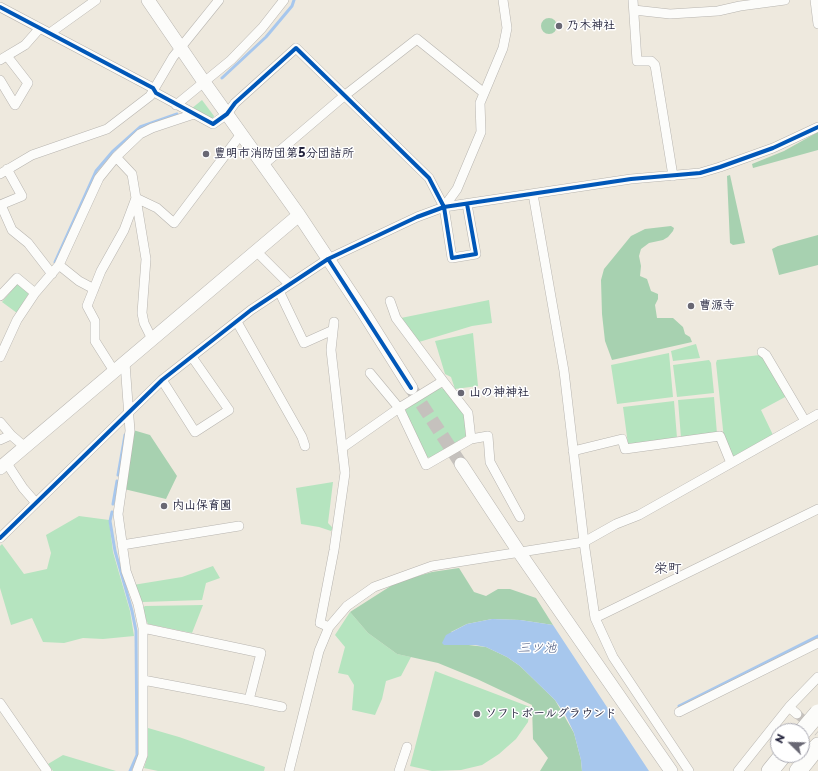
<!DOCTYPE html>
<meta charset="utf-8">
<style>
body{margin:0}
#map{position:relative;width:818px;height:771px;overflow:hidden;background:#eee9de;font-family:"Playpen Sans",sans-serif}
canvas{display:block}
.north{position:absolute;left:770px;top:723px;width:40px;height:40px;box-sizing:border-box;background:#fff;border:1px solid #a7a7b1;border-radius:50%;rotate:293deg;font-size:11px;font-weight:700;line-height:16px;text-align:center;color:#22223b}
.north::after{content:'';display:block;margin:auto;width:14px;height:18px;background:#696874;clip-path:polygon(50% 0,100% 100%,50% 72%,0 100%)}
</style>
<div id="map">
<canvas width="818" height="771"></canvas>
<div class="north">N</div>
</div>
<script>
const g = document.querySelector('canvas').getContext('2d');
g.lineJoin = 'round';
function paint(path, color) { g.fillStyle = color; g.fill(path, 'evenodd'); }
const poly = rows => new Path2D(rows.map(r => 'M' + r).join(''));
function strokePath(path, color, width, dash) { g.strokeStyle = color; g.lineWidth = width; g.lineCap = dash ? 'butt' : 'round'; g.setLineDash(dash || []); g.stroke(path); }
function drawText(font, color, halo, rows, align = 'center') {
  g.font = font + ' "Playpen Sans","Klee One",sans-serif'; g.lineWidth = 3; g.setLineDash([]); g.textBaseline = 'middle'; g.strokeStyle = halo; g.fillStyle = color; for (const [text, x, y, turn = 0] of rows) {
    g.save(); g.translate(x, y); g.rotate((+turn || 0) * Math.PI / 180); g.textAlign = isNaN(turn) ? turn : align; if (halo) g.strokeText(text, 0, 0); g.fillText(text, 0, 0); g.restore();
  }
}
paint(poly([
 [202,100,214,116,213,119,191,109],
 [18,283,29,293,17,313,2,302],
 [489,300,492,323,472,326,419,342,401,318],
 [473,333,478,386,455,389,451,377,445,374,435,341],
 [696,344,700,358,673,361,671,351],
 [669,353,673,397,617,404,611,365],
 [760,355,764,357,787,396,761,410,773,435,736,457,733,456,724,439,716,363,717,360],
 [709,360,711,363,714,393,677,397,673,365],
 [440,388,445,389,464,414,466,436,431,458,426,457,405,412,406,409],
 [714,397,717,434,681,438,678,400],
 [674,401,677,438,628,444,623,407],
 [333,482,328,523,333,528,331,531,319,527,301,524,296,488],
 [79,516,109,520,113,552,130,611,134,636,103,639,83,638,64,643,43,642,32,618,11,625,0,588,0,546,2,544,24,574,47,569,51,553,46,535],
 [213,566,220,578,206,583,202,600,143,602,140,601,133,585,182,577],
 [203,605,192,633,148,624,141,609,145,606],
 [350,612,368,633,397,654,411,657,401,676,386,681,382,699,375,715,352,710,354,685,348,675,338,673,345,647,335,635],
 [435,671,530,707,528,722,516,739,499,754,482,765,461,770,432,771,410,766],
 [148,728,179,737,265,767,264,771,158,771,144,768,148,755],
 [63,755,116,771,53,771,48,764]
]), '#b5e4bf');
paint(poly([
 '541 26a8 8 0 1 1 16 0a8 8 0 1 1-16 0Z',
 [818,132,818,150,753,168,752,164,784,151],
 [730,175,745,243,733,245,730,243,727,176],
 [671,226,674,228,673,231,668,237,663,240,649,243,641,249,639,256,641,266,640,276,647,279,651,291,658,294,658,299,655,305,657,318,673,318,683,327,685,334,690,337,692,342,612,360,605,341,602,314,601,280,604,269,631,236,645,229],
 [818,235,818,265,779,275,772,249,778,246],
 [133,430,150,435,177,476,166,499,124,489],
 [459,568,474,592,486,596,498,589,510,589,536,598,553,625,520,620,492,619,467,624,451,632,460,644,486,647,507,657,520,666,555,700,574,733,581,760,582,771,540,771,548,758,533,739,532,705,477,679,438,663,397,654,368,633,350,612,397,582,432,572]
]), '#a7d1b0');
paint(poly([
 [492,619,520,620,553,625,649,771,582,771,581,760,574,733,565,714,555,700,520,666,507,657,486,647,475,645,444,645,442,643,446,635,467,624]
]), '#a7c7ed');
strokePath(poly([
 [222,78,266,37,292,6,294,0],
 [55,262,96,171,113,151,140,127,177,114],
 [118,475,125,435],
 [113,504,117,481],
 [112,512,110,521,115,551,132,611,136,631,137,755,130,771],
 [679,706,818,636]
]), '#a7c7ed', 3);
strokePath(poly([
 [797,714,818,732]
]), '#c5c1bd', 9, [9, 4.5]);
strokePath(poly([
 [411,388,461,464]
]), '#c5c1bd', 13, [13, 6]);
const street = poly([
 [633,0,637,61,651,61,655,65,673,176],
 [815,0,818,24],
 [0,7,153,88,156,93,213,124,227,114,235,103,296,48,429,178,444,207,452,258,476,254,467,204],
 [634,10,670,14,718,11,740,6,785,0],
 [50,33,96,0],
 [0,60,25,45,40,28],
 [0,80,15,105,28,83,7,56],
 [176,105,231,60,262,28,284,0],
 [116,157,132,174,146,259,142,313,144,323,152,339],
 [263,165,344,96,417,39,484,93],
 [0,174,32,155,107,129,150,96,173,57,219,0],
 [533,194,564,371,584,542,595,618,613,657,689,771],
 [0,205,22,196,7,169],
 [1,205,12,230,28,243,52,274],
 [444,207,457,189,481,132,480,103,503,48,507,28,503,0],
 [256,251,289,284],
 [59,265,79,281,94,289],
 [279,291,304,343,333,330],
 [0,296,17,278,35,293],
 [237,322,302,437,305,446],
 [762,352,766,355,805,421],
 [0,357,17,320,35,293,59,265,99,178,116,157,140,134,152,128,194,114],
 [125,363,130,431,118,514,126,571,138,604,143,628,143,755,137,771],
 [114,371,95,341,95,321,87,306,101,271,124,230,136,198,157,208,174,223,241,134],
 [370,373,399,408,443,381,396,318,390,301],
 [162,380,195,432,229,410,192,357],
 [443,381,468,413,471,439,488,436,490,462,520,517],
 [0,422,11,435,25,447],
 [0,440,11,435],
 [342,448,399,408,426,465,471,439],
 [573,451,622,439,625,449,720,436,731,463],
 [6,462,23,488,36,503],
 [0,538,162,380,251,310,328,259,417,217,444,207,631,179,700,173,720,167,773,148,818,127],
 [122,545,239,526],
 [595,618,818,509],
 [329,627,320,623,334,550,345,473,331,350,334,322],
 [143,628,261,653,249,700,143,680],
 [249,700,282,707],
 [0,703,47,771],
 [789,707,797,714],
 [679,712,818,643],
 [289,771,319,651,329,627,347,606,374,587,432,566,584,542,616,524,639,515,818,414],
 [399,771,407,747],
 [738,771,789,707,818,677]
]);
const secondary = poly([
 [299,215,364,313,411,388],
 [461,464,519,552,671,771],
 [0,468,299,215,204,82,148,0]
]);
const highway = poly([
 [770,771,783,755],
 [798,771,818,746]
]);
strokePath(street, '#b7b4af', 10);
strokePath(secondary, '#b7b4af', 14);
strokePath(highway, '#b7b4af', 18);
strokePath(street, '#fcfcfa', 9);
strokePath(secondary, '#fcfcfa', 13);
strokePath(highway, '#fcfcfa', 17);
const highwayBridge = poly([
 [802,732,818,713]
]);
strokePath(highwayBridge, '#b7b4af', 18, []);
strokePath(highwayBridge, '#fcfcfa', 17);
strokePath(poly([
 [0,7,153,88,156,93,213,124,227,114,235,103,296,48,429,178,444,207,452,258,476,254,467,204],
 [328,259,411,388],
 [0,538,162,380,251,310,328,259,417,217,444,207,631,179,700,173,720,167,773,148,818,127]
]), '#0057b8', 4);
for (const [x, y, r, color] of [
 [559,26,4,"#696874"],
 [206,154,4,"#696874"],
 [691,306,4,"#696874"],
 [461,393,4,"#696874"],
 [164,506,4,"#696874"],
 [477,714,4,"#696874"]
]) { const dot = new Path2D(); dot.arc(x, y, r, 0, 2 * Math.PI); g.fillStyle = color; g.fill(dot); strokePath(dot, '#fff', 1.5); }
drawText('bold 12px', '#22223b', '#fff', [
 ["乃木神社",567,26],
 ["豊明市消防団第5分団詰所",214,154],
 ["曹源寺",699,306],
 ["山の神神社",469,393],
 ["内山保育園",172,506],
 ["ソフトボールグラウンド",485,714]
], 'left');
drawText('italic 13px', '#46567c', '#fff', [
 ["三ツ池",537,648]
]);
drawText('14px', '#22223b', '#fff', [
 ["栄町",668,569]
]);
</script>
